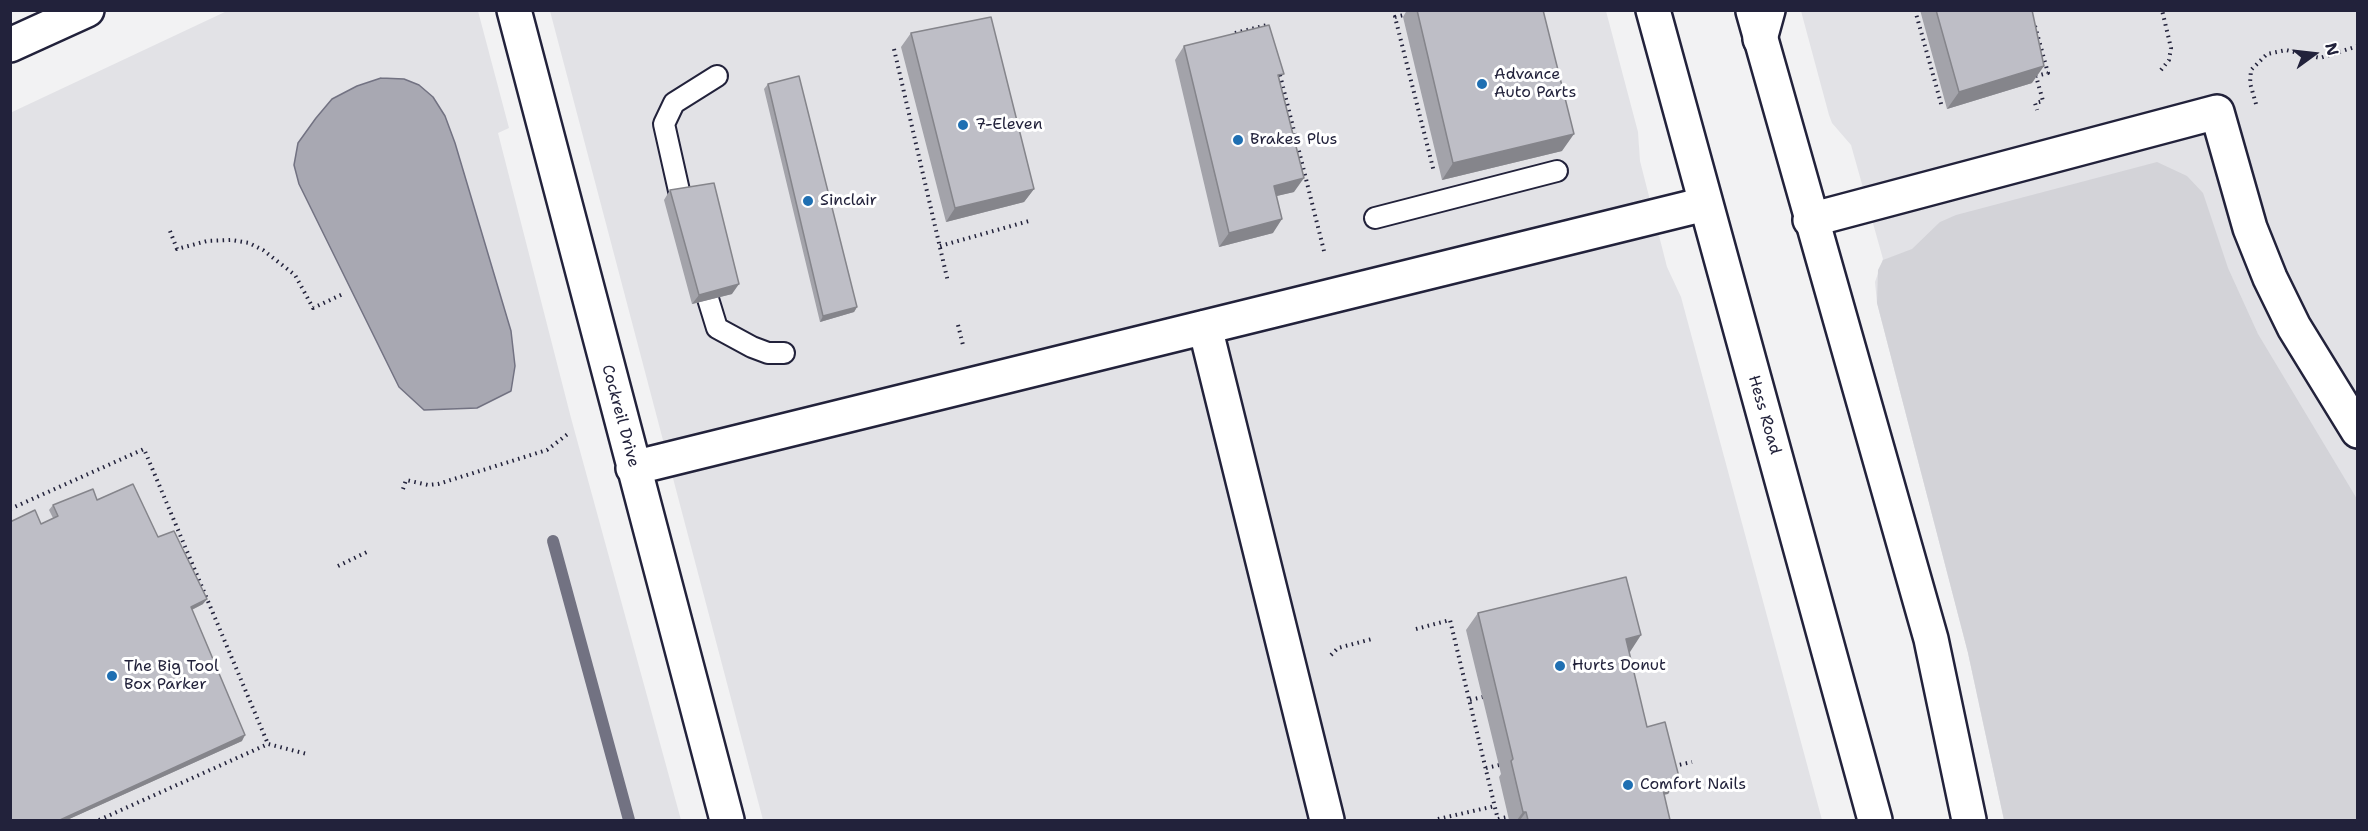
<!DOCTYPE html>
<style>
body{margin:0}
#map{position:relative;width:2368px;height:831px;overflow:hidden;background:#f2f2f3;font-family:"Shantell Sans",sans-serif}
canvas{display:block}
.frame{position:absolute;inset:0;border:12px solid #22223b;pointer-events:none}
.north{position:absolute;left:2284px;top:24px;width:60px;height:60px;-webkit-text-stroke:4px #fff;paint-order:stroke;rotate:75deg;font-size:16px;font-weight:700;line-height:24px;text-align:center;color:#22223b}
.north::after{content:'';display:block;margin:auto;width:21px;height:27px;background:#22223b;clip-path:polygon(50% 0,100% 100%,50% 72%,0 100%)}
</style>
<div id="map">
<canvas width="2368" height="831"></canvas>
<div class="frame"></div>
<div class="north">N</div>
</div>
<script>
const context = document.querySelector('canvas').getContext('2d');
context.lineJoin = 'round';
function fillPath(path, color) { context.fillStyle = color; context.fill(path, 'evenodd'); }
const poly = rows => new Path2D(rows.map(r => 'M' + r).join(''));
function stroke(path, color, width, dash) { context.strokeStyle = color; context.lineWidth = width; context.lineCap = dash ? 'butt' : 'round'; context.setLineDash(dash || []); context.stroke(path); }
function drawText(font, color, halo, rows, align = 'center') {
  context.font = font + ' "Shantell Sans",sans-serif'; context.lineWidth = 6; context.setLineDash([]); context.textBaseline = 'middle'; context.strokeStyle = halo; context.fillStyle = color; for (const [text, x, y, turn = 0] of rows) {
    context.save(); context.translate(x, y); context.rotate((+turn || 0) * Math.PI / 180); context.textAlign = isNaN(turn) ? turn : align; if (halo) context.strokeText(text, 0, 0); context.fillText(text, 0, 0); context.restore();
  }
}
fillPath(poly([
 [227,11,478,11,509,128,498,133,571,418,681,820,11,820,10,113],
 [550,11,1606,11,1638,132,1640,161,1667,267,1681,297,1822,820,763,820],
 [1801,11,2357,11,2357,820,2004,820,1968,653,1877,303,1875,282,1883,259,1851,145,1832,123,1829,115]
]), '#e2e2e6');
fillPath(poly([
 [2157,162,2187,176,2203,193,2228,268,2258,334,2357,499,2357,820,2004,820,1968,653,1877,303,1878,270,1883,260,1912,249,1940,222,1956,215]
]), '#d3d3d8');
const water = poly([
 [381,78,404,79,419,85,433,97,445,116,455,143,511,331,515,366,511,391,477,408,424,410,399,387,299,184,294,165,298,143,316,118,332,99,357,86,381,78]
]);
fillPath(water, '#a8a8b2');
stroke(water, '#727282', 1.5);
stroke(poly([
 [553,541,629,820]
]), '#727282', 12);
const service = poly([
 [684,213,664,124,674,103,717,76],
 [1375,218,1557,171],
 [701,276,717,328,752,347,768,353,784,353]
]);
const minor = poly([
 [514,10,727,820],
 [1810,220,2217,112,2250,228,2270,278,2294,327,2358,431],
 [1205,327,1327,820],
 [633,468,1705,204]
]);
const secondary = poly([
 [1653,10,1875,820],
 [1753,11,1931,639,1969,820]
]);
const trunk = poly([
 [1760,39,1768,10],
 [10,45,87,10]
]);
stroke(service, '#22223b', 24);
stroke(minor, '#22223b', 38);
stroke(secondary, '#22223b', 38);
stroke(trunk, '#22223b', 38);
stroke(poly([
 [1915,10,1942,107],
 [1408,14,1395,17,1434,172],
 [2035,26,2048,73,2036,76,2043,101,2035,103,2037,110],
 [1235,33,1267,25,1268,30],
 [894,49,948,282],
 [2161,70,2169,60,2171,48,2162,10],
 [1280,75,1325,255],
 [2256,104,2250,83,2251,70,2267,54,2286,50,2320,58,2358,46],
 [170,231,177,249,207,241,231,240,249,243,263,250,295,275,313,308,343,294],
 [940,246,1029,221],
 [958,325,963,345],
 [403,489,406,480,428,485,438,484,547,450,569,433],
 [10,509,144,449,268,744],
 [338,566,367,552],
 [1416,629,1450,620,1498,820],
 [1331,655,1338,648,1372,639],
 [1470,700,1487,696],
 [1674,766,1692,762],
 [1486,768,1504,764],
 [1438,819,1495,806],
 [1498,819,1513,816],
 [99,820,268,744,307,754]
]), '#22223b', 4, [1.5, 4.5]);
stroke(service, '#fff', 20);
stroke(minor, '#fff', 33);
stroke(secondary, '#fff', 33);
stroke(trunk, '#fff', 33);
fillPath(poly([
 [1407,10,1543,10,1562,151,1442,180,1403,17],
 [1920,10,2032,10,2032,83,1947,109],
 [911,33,1034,189,1024,202,946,222,901,47],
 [1184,46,1279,80,1294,192,1276,196,1273,233,1219,247,1175,60],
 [768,84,857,307,854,312,820,322,764,89],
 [670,190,732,294,692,304,664,200],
 [97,500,158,537,203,604,192,610,242,741,67,820,41,524,53,518,49,510,53,505],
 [1478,613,1630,652,1629,652,1647,727,1679,777,1668,794,1664,794,1670,820,1509,820,1499,777,1501,774,1466,630]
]), '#a3a3aa');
fillPath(poly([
 [2044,66,2032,83,1947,109,1959,92],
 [1574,134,1562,151,1442,180,1453,163],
 [1304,178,1294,192,1264,199,1274,186],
 [1034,189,1024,202,946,222,955,208],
 [1282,219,1273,233,1219,247,1229,233],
 [739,284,732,294,692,304,699,295],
 [857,307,854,312,820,322,823,316],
 [207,599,203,604,187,612,191,607],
 [1641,635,1630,652,1614,656,1626,639],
 [245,735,242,741,67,820,60,820],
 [1679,777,1668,794,1650,798,1661,781],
 [1523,812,1526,812,1520,820,1517,820]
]), '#85858b');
const building = poly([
 [1417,10,1543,10,1574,134,1453,163,1417,10],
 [1936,10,2032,10,2044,66,1959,92,1936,10],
 [991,17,1034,189,955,208,911,33,991,17],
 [1269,25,1284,74,1278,75,1304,178,1274,186,1282,219,1229,233,1184,46,1269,25],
 [799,76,857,307,823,316,768,84,799,76],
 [714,183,739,284,699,295,670,190,714,183],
 [133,484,158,537,174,531,207,599,191,607,245,735,60,820,10,820,10,522,35,510,41,524,58,516,53,505,93,489,97,500,133,484],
 [1626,577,1641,635,1626,639,1647,727,1665,722,1679,777,1661,781,1670,820,1528,820,1526,812,1523,812,1511,761,1513,759,1478,613,1626,577]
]);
fillPath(building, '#bebec6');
stroke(building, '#85858b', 1.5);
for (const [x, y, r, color] of [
 [1482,84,6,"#1f6fb2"],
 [963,125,6,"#1f6fb2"],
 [1238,140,6,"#1f6fb2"],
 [808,201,6,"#1f6fb2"],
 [1560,666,6,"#1f6fb2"],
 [112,676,6,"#1f6fb2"],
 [1628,785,6,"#1f6fb2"]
]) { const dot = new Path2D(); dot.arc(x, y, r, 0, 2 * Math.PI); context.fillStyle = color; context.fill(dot); stroke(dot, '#fff', 2); }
drawText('16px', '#22223b', '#fff', [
 ["Advance",1494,75],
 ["Auto Parts",1494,93],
 ["7-Eleven",975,125],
 ["Brakes Plus",1250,140],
 ["Sinclair",820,201],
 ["Hurts Donut",1572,666],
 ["The Big Tool",124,667],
 ["Box Parker",124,685],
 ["Comfort Nails",1640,785]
], 'left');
drawText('16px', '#22223b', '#fff', [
 ["Hess Road",1764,415,74],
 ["Cockreil Drive",620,416,75]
]);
</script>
